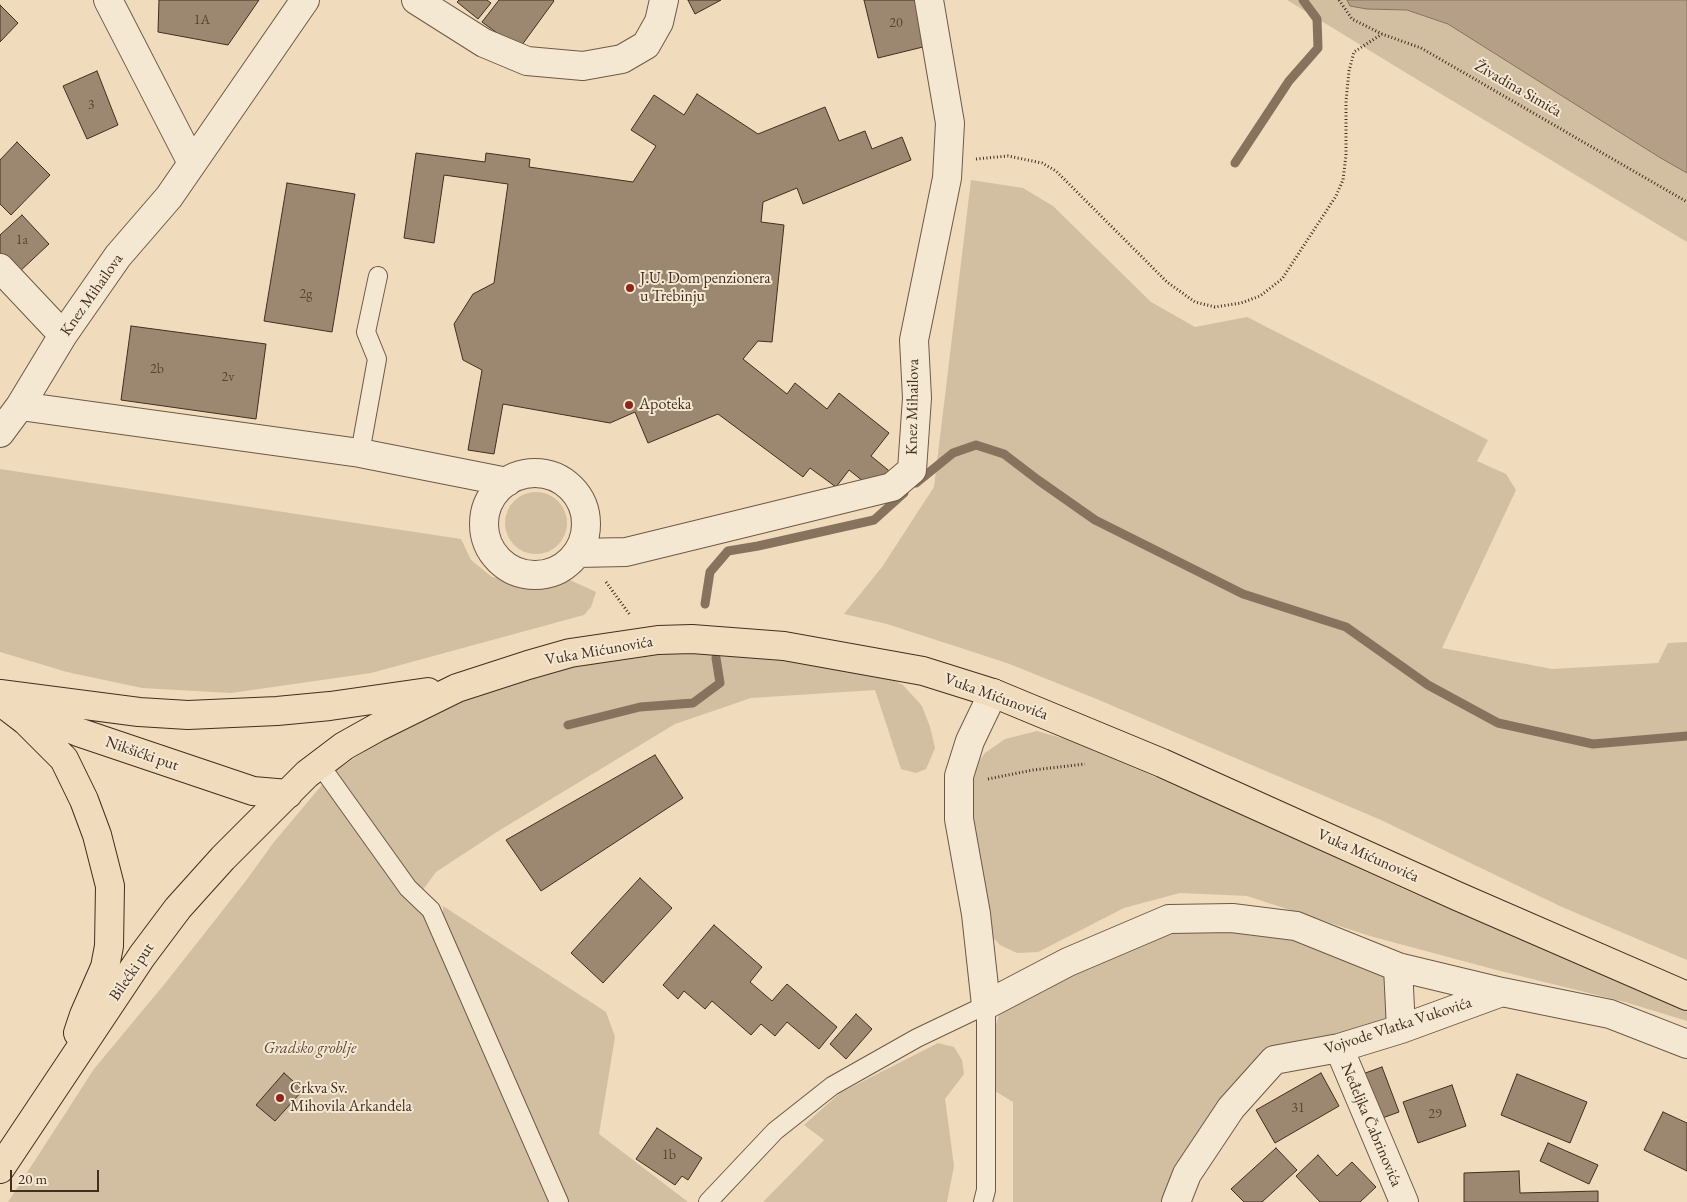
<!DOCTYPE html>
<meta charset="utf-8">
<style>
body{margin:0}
#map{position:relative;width:1687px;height:1202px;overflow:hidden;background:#f0dbbc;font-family:"EB Garamond",serif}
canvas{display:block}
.scale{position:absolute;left:10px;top:1170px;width:89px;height:22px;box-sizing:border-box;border:2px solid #422e1f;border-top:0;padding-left:6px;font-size:15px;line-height:18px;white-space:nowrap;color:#422e1f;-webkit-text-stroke:4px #f5e8d3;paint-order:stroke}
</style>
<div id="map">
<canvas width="1687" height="1202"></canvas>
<div class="scale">20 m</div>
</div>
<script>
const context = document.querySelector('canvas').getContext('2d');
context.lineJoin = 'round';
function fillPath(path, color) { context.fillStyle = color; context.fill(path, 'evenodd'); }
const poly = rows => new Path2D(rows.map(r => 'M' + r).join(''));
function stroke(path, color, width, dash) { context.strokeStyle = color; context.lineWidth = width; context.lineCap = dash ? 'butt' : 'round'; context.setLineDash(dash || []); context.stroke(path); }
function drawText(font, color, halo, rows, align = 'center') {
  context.font = font + ' "EB Garamond",serif'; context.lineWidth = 4; context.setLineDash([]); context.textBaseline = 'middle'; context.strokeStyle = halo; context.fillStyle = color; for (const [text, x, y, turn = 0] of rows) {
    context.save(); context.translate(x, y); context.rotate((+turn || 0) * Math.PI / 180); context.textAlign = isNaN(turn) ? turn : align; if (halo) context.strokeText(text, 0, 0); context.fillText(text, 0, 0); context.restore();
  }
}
fillPath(poly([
 [1287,0,1347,0,1351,6,1367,9,1407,10,1448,24,1659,157,1687,173,1687,242,1408,74],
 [971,180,1023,188,1053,206,1151,302,1195,327,1247,317,1488,440,1477,461,1506,474,1516,490,1442,648,1552,669,1658,663,1668,643,1687,642,1687,960,1562,907,1381,820,1099,700,1007,663,887,624,844,614,882,567,934,487],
 [0,469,461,539,471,560,492,577,525,582,548,579,559,575,596,592,591,607,584,615,371,673,231,693,142,688,67,672,0,652],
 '505 523a31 31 0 1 1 62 0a31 31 0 1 1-62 0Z',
 [634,651,734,651,887,677,903,685,922,706,930,727,935,748,926,769,916,773,901,769,875,690,751,698,675,724,500,830,436,872,422,891,421,911,549,1202,8,1202,94,1069,167,981,245,882,274,842,332,773,381,741,441,708,563,667],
 [1037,731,1069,740,1216,803,1410,892,1687,1010,1687,1021,1625,1002,1504,972,1370,936,1247,896,1180,893,1124,908,1038,952,1017,953,1000,945,987,931,965,818,968,776,985,753,1005,739],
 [443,906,606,1012,615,1037,599,1134,688,1202,566,1202,443,924],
 [1171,928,1293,934,1390,972,1389,1023,1269,1051,1170,1202,1013,1202,1013,1102,995,1091,993,1033,1002,1007],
 [938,1043,954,1047,962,1060,964,1074,945,1099,954,1166,947,1202,763,1202,824,1140,804,1125,840,1093]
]), '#d2bea1');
const water = poly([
 [1347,0,1687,0,1687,173,1659,157,1448,24,1407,10,1367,9,1350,6,1347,0]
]);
fillPath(water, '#b5a087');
stroke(water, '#87725d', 1);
stroke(poly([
 [1235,163,1289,81,1318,48,1317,19,1303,0],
 [916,483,953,453,976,445,1004,454,1038,480,1095,520,1243,594,1346,627,1428,685,1498,723,1593,744,1687,736],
 [705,604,710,572,728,551,758,546,874,520,904,493],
 [568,725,640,707,693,703,720,683,716,658]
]), '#87725d', 9);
const building = poly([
 [159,0,259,0,228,45,158,32,159,0],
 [459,0,487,0,491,3,478,19,457,2,459,0],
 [499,0,553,0,554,1,519,49,482,22,499,0],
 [688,0,721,0,695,14,688,0],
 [864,0,917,0,927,46,878,58,864,0],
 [0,5,18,23,0,42,0,5],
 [97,71,118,125,87,139,63,86,97,71],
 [697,94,758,134,825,107,839,141,865,131,872,149,902,137,911,160,803,204,797,188,763,202,761,222,784,225,772,342,758,341,743,359,787,394,795,383,827,409,839,393,889,433,871,456,893,474,868,485,849,470,836,487,810,468,803,477,718,414,648,443,635,412,610,423,503,404,494,454,468,450,482,370,463,360,454,324,473,294,494,283,508,184,444,175,434,243,404,238,416,153,485,162,486,153,530,159,529,167,633,182,656,146,631,130,654,95,684,115,697,94],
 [17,142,50,175,11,215,0,204,0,160,17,142],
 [287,183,355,194,332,332,264,321,287,183],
 [22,215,49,244,18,273,0,254,0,235,22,215],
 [131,326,266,344,256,419,121,400,131,326],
 [655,755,683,798,541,891,506,840,655,755],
 [640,878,672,908,603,983,571,953,640,878],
 [714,925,762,967,750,982,772,1001,787,984,837,1027,819,1049,787,1022,775,1036,761,1024,751,1035,712,1001,705,1009,684,991,678,999,663,985,714,925],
 [856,1014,872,1029,846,1059,830,1044,856,1014],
 [1382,1067,1399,1112,1363,1125,1346,1080,1382,1067],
 [284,1073,303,1090,275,1121,256,1105,284,1073],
 [1321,1073,1339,1106,1275,1143,1256,1110,1321,1073],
 [1517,1074,1587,1102,1570,1143,1501,1115,1517,1074],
 [1452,1085,1466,1126,1418,1143,1403,1102,1452,1085],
 [1663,1112,1687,1123,1687,1171,1644,1150,1663,1112],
 [657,1128,702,1158,688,1180,682,1176,675,1185,636,1159,657,1128],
 [1548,1143,1598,1165,1589,1184,1540,1161,1548,1143],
 [1276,1148,1297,1170,1262,1202,1244,1202,1231,1189,1276,1148],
 [1318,1155,1337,1176,1352,1162,1376,1187,1360,1202,1320,1202,1296,1176,1318,1155],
 [1519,1171,1520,1193,1598,1191,1598,1202,1464,1202,1464,1173,1519,1171]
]);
fillPath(building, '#9c8871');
stroke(building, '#422e1f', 1);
const lane = poly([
 [360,453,377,359,366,332,378,276],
 [320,765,408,888,431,910,559,1202],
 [708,1202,775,1131,832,1086,917,1038,986,1005,986,1190,983,1202]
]);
const street = poly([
 [108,0,192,163],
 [416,0,484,43,527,61,583,66,622,59,646,45,659,22,664,0],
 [0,268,63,335],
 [20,406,360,453,507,482],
 [0,433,20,406,63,335,118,256,169,197,305,0],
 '484 524a51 51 0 1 1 102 0a51 51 0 1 1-102 0Z',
 [577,553,626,552,892,487,912,470,917,398,914,340,947,178,950,123,929,0],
 [993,693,970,741,959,776,959,819,976,914,986,1005,1068,962,1169,919,1232,918,1296,926,1398,967,1502,992,1610,1014,1687,1044],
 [1398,967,1401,1029],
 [1339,1048,1404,1202],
 [1176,1202,1187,1174,1231,1108,1274,1060,1339,1048,1401,1029,1502,992]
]);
const primary = poly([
 [0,694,139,712,188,715,277,711,330,706,428,692],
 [0,701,26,721,64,759,84,800,97,835,110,886,109,946,105,967,84,1015,78,1033],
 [22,708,78,732,253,791,288,794],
 [0,1169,142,956,178,908,223,858,307,774,344,746,378,727,457,688,528,665,570,653,658,640,692,639,784,646,923,671,993,693,1162,763,1457,896,1687,996]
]);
stroke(lane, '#6e5946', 20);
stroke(street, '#6e5946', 30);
stroke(primary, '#422e1f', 30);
stroke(poly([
 [1339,0,1352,19,1382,34,1421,48,1687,202],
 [976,159,1008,156,1042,163,1056,171,1167,282,1195,302,1215,307,1241,303,1260,296,1282,279,1336,196,1343,180,1346,155,1346,101,1349,71,1354,52,1382,34],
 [606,582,630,615],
 [988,779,1033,770,1085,764]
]), '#422e1f', 3, [1, 2.5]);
stroke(lane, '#f5e8d3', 18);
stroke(street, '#f5e8d3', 28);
stroke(primary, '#f0dbbc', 28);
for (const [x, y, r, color] of [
 [630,288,5,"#8f2418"],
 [629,405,5,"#8f2418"],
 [280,1098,5,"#8f2418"]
]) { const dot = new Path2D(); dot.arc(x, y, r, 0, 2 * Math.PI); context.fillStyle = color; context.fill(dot); stroke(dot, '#f5e8d3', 2); }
drawText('14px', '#584434', null, [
 ["1A",202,20],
 ["20",896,23],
 ["3",91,105],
 ["1a",22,240],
 ["2g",306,294],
 ["2b",157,369],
 ["2v",228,377],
 ["31",1298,1108],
 ["29",1435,1114],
 ["1b",669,1155]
]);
drawText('16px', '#422e1f', '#f5e8d3', [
 ["Živadina Simića",1518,89,30],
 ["Knez Mihailova",92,295,-55],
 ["Knez Mihailova",913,407,-89],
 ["Vuka Mićunovića",599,651,-10],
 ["Vuka Mićunovića",996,697,20],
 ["Nikšićki put",142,754,19],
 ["Vuka Mićunovića",1368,856,24],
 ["Bilećki put",132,972,-56],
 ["Vojvode Vlatka Vukovića",1398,1026,-18],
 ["Neđeljka Čabrinovića",1371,1125,67]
]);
drawText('16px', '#422e1f', '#f5e8d3', [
 ["J.U. Dom penzionera",640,279],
 ["u Trebinju",640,297],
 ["Apoteka",639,405],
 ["Crkva Sv.",290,1089],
 ["Mihovila Arkanđela",290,1107]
], 'left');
drawText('italic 16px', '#5f4b39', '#f5e8d3', [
 ["Gradsko groblje",310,1049]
]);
</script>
